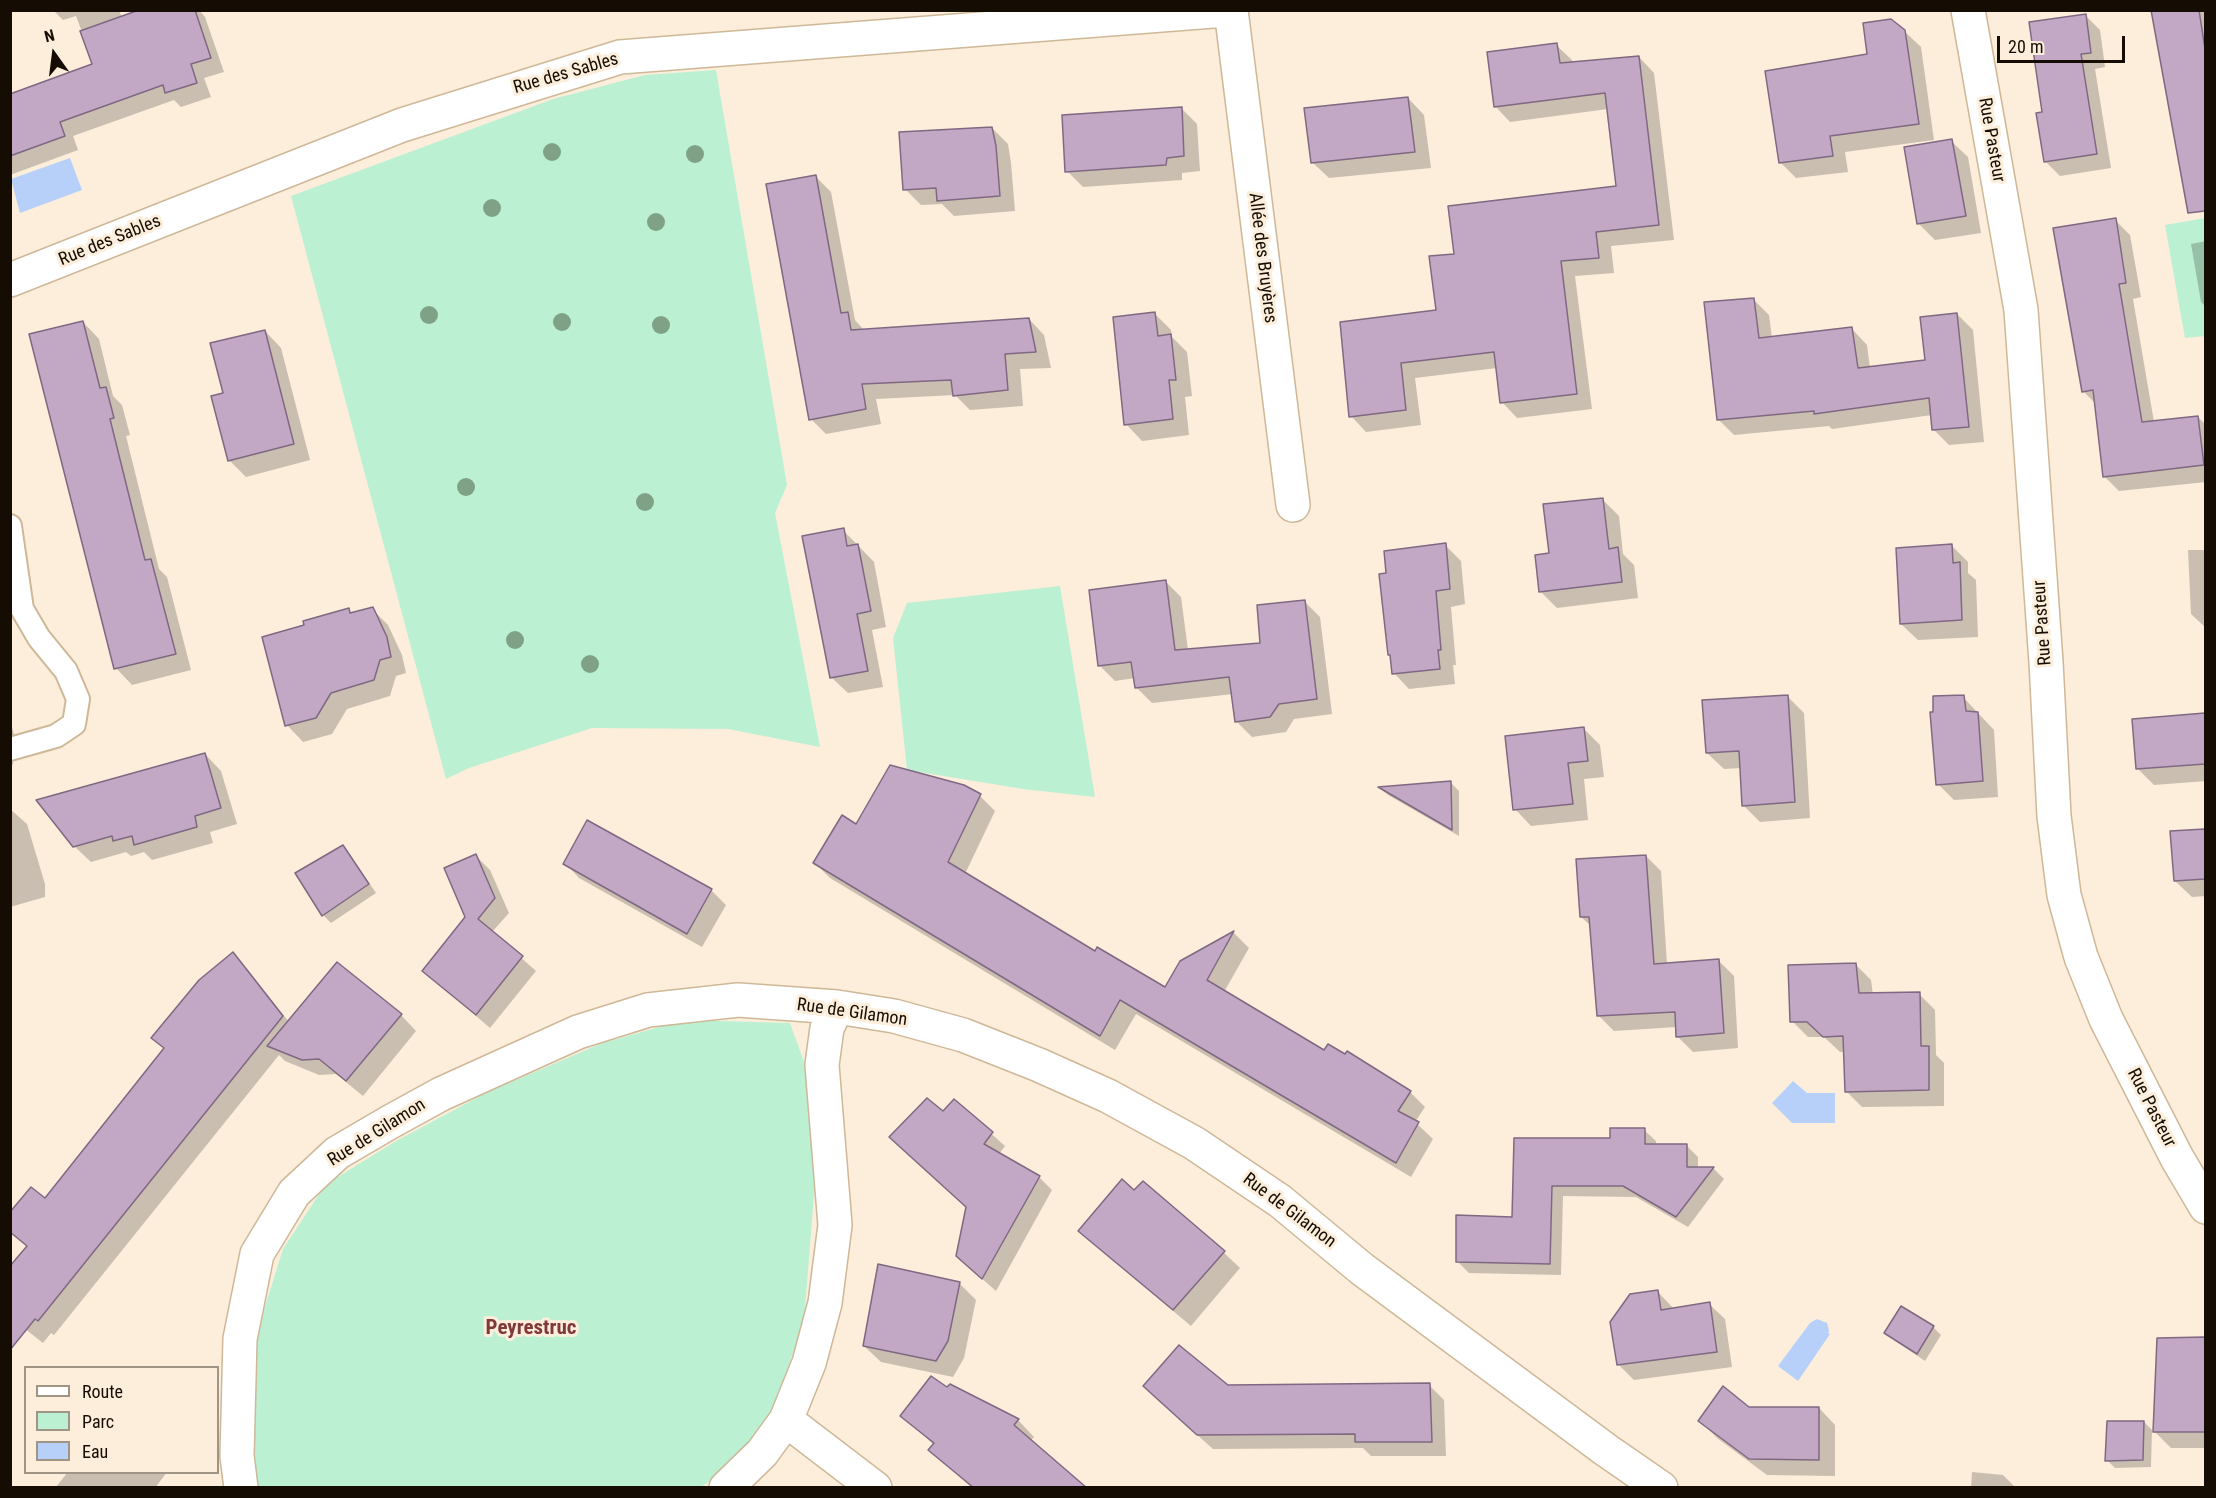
<!DOCTYPE html>
<meta charset="utf-8">
<style>
body{margin:0}
#map{position:relative;width:2216px;height:1498px;overflow:hidden;background:#fceedb;font-family:"Roboto Condensed",sans-serif}
canvas{display:block}
.frame{position:absolute;inset:0;border:12px solid #150d03;pointer-events:none}
.legend{position:absolute;left:24px;top:1366px;width:195px;height:108px;box-sizing:border-box;background:#fceedb;border:2px solid #a09485;margin:0;padding:8px 10px;list-style:none;font-size:18px;color:#150d03}
.legend li{display:flex;align-items:center;gap:12px;height:30px}
.legend b{width:30px;border:2px solid #a09485}
.north{position:absolute;left:24px;top:24px;width:60px;height:60px;-webkit-text-stroke:4px #fceedb;paint-order:stroke;rotate:346deg;font-size:16px;font-weight:700;line-height:24px;text-align:center;color:#150d03}
.north::after{content:'';display:block;margin:auto;width:21px;height:27px;background:#150d03;clip-path:polygon(50% 0,100% 100%,50% 72%,0 100%)}
.scale{position:absolute;left:1997px;top:36px;width:128px;height:27px;box-sizing:border-box;border:3px solid #150d03;border-top:0;padding-left:8px;font-size:18px;line-height:21px;white-space:nowrap;color:#150d03;-webkit-text-stroke:4px #fceedb;paint-order:stroke}
</style>
<div id="map">
<canvas width="2216" height="1498"></canvas>
<div class="frame"></div>
<ul class="legend">
<li><b style="height:8px;background:#fff"></b>Route</li>
<li><b style="height:16px;background:#bcf0d2"></b>Parc</li>
<li><b style="height:16px;background:#b6d0fa"></b>Eau</li>
</ul>
<div class="north">N</div>
<div class="scale">20 m</div>
</div>
<script>
const context = document.querySelector('canvas').getContext('2d');
context.lineJoin = 'round';
function fillPath(path, color) { context.fillStyle = color; context.fill(path, 'evenodd'); }
const poly = rows => new Path2D(rows.map(r => 'M' + r).join(''));
function stroke(path, color, width, dash) { context.strokeStyle = color; context.lineWidth = width; context.lineCap = dash ? 'butt' : 'round'; context.setLineDash(dash || []); context.stroke(path); }
function drawText(font, color, halo, rows, align = 'center') {
  context.font = font + ' "Roboto Condensed",sans-serif'; context.lineWidth = 6; context.setLineDash([]); context.textBaseline = 'middle'; context.strokeStyle = halo; context.fillStyle = color; for (const [text, x, y, turn = 0] of rows) {
    context.save(); context.translate(x, y); context.rotate((+turn || 0) * Math.PI / 180); context.textAlign = isNaN(turn) ? turn : align; if (halo) context.strokeText(text, 0, 0); context.fillText(text, 0, 0); context.restore();
  }
}
fillPath(poly([
 [716,70,787,485,775,513,820,747,728,729,592,728,469,768,446,779,291,196,553,99,645,75],
 [2205,218,2205,336,2185,338,2165,225],
 [1060,586,1095,797,1023,789,907,770,893,638,907,603],
 [683,1020,790,1023,807,1070,817,1157,804,1321,771,1416,722,1474,699,1488,256,1488,249,1435,257,1332,283,1249,325,1185,396,1141,486,1093,600,1044]
]), '#bcf0d2');
fillPath(poly([
 [70,158,82,190,20,213,11,179],
 [1793,1081,1807,1093,1835,1093,1835,1123,1792,1123,1772,1103],
 [1817,1319,1827,1323,1829,1331,1828,1333,1830,1334,1798,1381,1778,1366,1810,1323]
]), '#b6d0fa');
fillPath(poly([
 [53,10,119,10,122,18,144,10,199,10,205,17,224,72,204,78,211,97,181,107,174,100,73,136,78,150,10,175,10,95,94,64,76,16,63,20],
 [2152,10,2206,10,2206,167,2194,169],
 [2086,16,2100,30,2105,67,2095,69,2111,168,2060,176,2045,161,2044,114],
 [1904,31,1921,47,1934,140,1845,152,1848,172,1796,178,1780,162],
 [1556,45,1572,60,1572,64,1639,57,1654,73,1674,240,1611,246,1614,273,1575,276,1592,409,1517,418,1502,402,1497,368,1415,378,1421,425,1366,432,1351,416,1438,311,1455,255,1617,188,1608,109,1510,122,1495,106],
 [1408,98,1424,115,1431,168,1329,178,1312,162],
 [1181,108,1197,124,1200,171,1182,173,1182,180,1083,187,1067,171],
 [992,128,1008,144,1011,163,1015,211,954,216,942,204,921,205,905,189],
 [1951,141,1968,157,1981,233,1935,240,1918,223],
 [815,176,831,192,855,320,864,330,1029,319,1044,335,1051,368,1020,369,1023,406,970,410,955,395,876,399,881,424,826,434,811,419],
 [2115,220,2130,235,2141,297,2133,299,2154,422,2198,417,2206,425,2206,482,2119,491,2104,476,2096,404,2083,391],
 [2206,241,2206,307,2201,302,2191,244],
 [1753,299,1769,315,1772,338,1852,329,1867,345,1870,368,1926,361,1957,314,1973,330,1984,442,1949,445,1933,429,1932,415,1832,429,1829,426,1734,435,1718,419],
 [1155,314,1171,330,1172,337,1187,352,1192,396,1185,397,1189,435,1142,441,1126,424],
 [83,322,99,339,113,396,122,405,130,435,126,436,159,569,167,577,191,670,132,685,116,668],
 [265,331,281,348,310,460,246,477,229,460,225,394],
 [1603,500,1619,516,1623,554,1634,565,1638,598,1557,608,1541,592,1551,555],
 [843,530,874,562,886,627,872,630,883,687,848,693,832,678],
 [1445,545,1461,561,1465,604,1451,607,1456,665,1453,665,1455,684,1409,689,1394,673],
 [1951,545,1968,562,1968,573,1976,580,1978,637,1918,640,1901,624],
 [2188,550,2206,550,2206,628,2191,614],
 [1166,582,1181,597,1188,650,1262,644,1305,602,1320,617,1332,714,1294,719,1286,732,1252,737,1236,721,1233,694,1152,703,1136,687,1135,678,1115,681,1099,665],
 [372,609,388,625,402,655,406,673,396,676,390,696,347,709,332,734,303,742,287,725,348,610,352,614],
 [1788,697,1804,713,1810,818,1760,822,1743,805,1741,768,1724,769,1707,753],
 [1963,697,1994,730,1998,797,1954,800,1938,784],
 [2206,715,2206,781,2154,785,2137,768,2134,720],
 [10,721,20,754,13,762,13,765,10,763],
 [1584,729,1600,745,1604,777,1584,779,1588,820,1531,826,1515,809],
 [205,754,221,771,237,824,210,832,213,843,152,860,144,852,131,856,126,852,91,862,74,846],
 [1451,783,1459,791,1459,836,1388,795,1381,789],
 [980,796,995,811,965,874,1095,953,1166,989,1181,962,1234,933,1249,948,1224,992,1324,1052,1410,1092,1425,1107,1415,1122,1433,1139,1411,1177,1136,1014,1115,1050,830,878,815,863,856,826],
 [10,809,27,824,45,884,45,897,10,907],
 [2206,830,2206,896,2192,897,2175,881,2172,832],
 [342,847,350,855,376,893,331,923,323,915],
 [476,856,490,870,509,913,492,932,536,971,490,1028,424,971,467,917],
 [1646,856,1661,871,1667,964,1718,960,1734,976,1738,1048,1693,1052,1677,1036,1677,1027,1614,1031,1599,1016,1591,926,1581,917],
 [565,863,711,890,726,905,702,947,579,878],
 [233,954,248,970,289,1022,401,1015,416,1031,363,1096,336,1074,319,1075,285,1061,279,1055,54,1335,51,1333,43,1343,10,1317,28,1247,10,1231,45,1200,165,1049,153,1037],
 [1855,964,1871,980,1873,995,1919,994,1935,1010,1936,1055,1944,1063,1944,1106,1862,1107,1846,1091,1845,1052,1840,1052,1824,1037,1808,1037,1792,1021],
 [954,1101,1005,1146,999,1154,1039,1177,1052,1190,996,1291,971,1269,968,1207,943,1113],
 [1644,1130,1656,1141,1656,1146,1686,1145,1698,1157,1698,1168,1713,1168,1724,1179,1688,1227,1636,1197,1563,1196,1561,1275,1469,1273,1457,1261,1514,1218,1515,1139,1611,1140],
 [1134,1193,1223,1252,1240,1268,1191,1326,1097,1247,1080,1231],
 [959,1283,976,1300,964,1358,953,1377,881,1362,864,1346],
 [1658,1292,1674,1309,1709,1304,1725,1319,1732,1367,1634,1380,1619,1365],
 [1933,1327,1941,1335,1925,1361,1894,1340,1886,1332],
 [2158,1339,2206,1339,2206,1448,2171,1448,2155,1432],
 [951,1385,1018,1420,1034,1437,1031,1440,1085,1488,972,1488,930,1450,934,1445,902,1416,948,1389],
 [1429,1385,1444,1400,1446,1456,1371,1456,1363,1448,1213,1449,1159,1401,1228,1387],
 [1749,1408,1819,1408,1835,1425,1835,1476,1767,1475,1717,1438,1700,1421],
 [2144,1422,2152,1430,2151,1467,2115,1468,2107,1460],
 [68,1472,167,1472,155,1488,55,1488],
 [1972,1472,2003,1475,2016,1488,1971,1488]
]), '#0003');
const building = poly([
 [139,10,195,10,211,58,191,64,197,83,165,93,163,85,60,122,65,136,10,156,10,94,92,64,80,31,139,10],
 [2151,10,2199,10,2205,49,2205,211,2188,213,2151,10],
 [2086,14,2091,53,2081,54,2097,154,2044,162,2036,113,2042,112,2029,22,2086,14],
 [1891,19,1905,30,1919,124,1830,136,1833,156,1779,163,1765,71,1867,54,1863,23,1891,19],
 [1557,43,1560,63,1639,56,1659,225,1596,232,1599,258,1561,261,1577,394,1500,403,1494,352,1401,363,1406,410,1349,417,1340,322,1436,310,1429,256,1454,254,1448,206,1616,186,1605,93,1494,107,1487,52,1557,43],
 [1408,97,1415,152,1311,163,1304,108,1408,97],
 [1182,107,1184,156,1167,158,1166,165,1065,172,1062,115,1182,107],
 [992,127,996,146,1000,196,937,201,936,188,903,190,899,132,992,127],
 [1952,139,1966,216,1917,224,1904,147,1952,139],
 [816,175,841,313,848,312,851,330,1029,318,1036,352,1005,354,1008,390,953,396,951,380,862,384,866,409,809,420,766,184,816,175],
 [2116,218,2126,283,2119,284,2142,422,2198,416,2204,465,2103,477,2093,390,2082,392,2053,228,2116,218],
 [1754,298,1759,338,1852,327,1858,368,1925,360,1920,317,1957,313,1969,427,1932,430,1929,398,1814,414,1814,411,1717,420,1704,302,1754,298],
 [1155,312,1158,336,1171,334,1176,380,1169,380,1173,419,1124,425,1113,317,1155,312],
 [83,321,100,388,106,387,114,418,110,419,145,560,151,559,176,654,114,669,29,334,83,321],
 [265,330,294,444,228,461,211,396,223,393,210,343,265,330],
 [1603,498,1609,549,1618,547,1622,582,1539,592,1535,555,1549,553,1543,504,1603,498],
 [844,528,847,546,858,544,871,611,857,614,868,671,830,678,802,536,844,528],
 [1446,543,1450,589,1436,591,1441,650,1438,650,1440,669,1392,674,1390,655,1388,655,1379,574,1386,573,1384,551,1446,543],
 [1952,544,1953,563,1960,562,1962,620,1900,624,1896,548,1952,544],
 [1166,580,1175,650,1260,643,1257,605,1305,600,1317,699,1279,704,1270,717,1235,722,1229,677,1135,688,1131,662,1098,666,1089,590,1166,580],
 [373,607,387,637,391,657,380,660,374,680,331,693,316,718,285,726,262,637,304,625,303,621,349,608,350,613,373,607],
 [1788,695,1795,802,1742,806,1739,751,1706,753,1702,700,1788,695],
 [1964,695,1966,711,1978,712,1983,781,1936,785,1930,712,1933,712,1933,696,1964,695],
 [2205,713,2205,764,2136,769,2132,719,2205,713],
 [1584,727,1588,761,1568,763,1573,804,1513,810,1505,736,1584,727],
 [205,753,221,808,195,816,197,827,134,845,132,836,113,841,112,836,73,847,36,800,205,753],
 [890,765,964,785,981,794,948,862,1095,951,1097,947,1165,987,1180,961,1234,931,1207,980,1324,1050,1328,1044,1345,1054,1347,1051,1411,1091,1398,1111,1419,1122,1396,1163,1120,1000,1100,1036,813,863,842,815,856,824,890,765],
 [1451,781,1452,830,1378,787,1451,781],
 [587,820,712,889,687,934,563,864,587,820],
 [2205,829,2205,879,2174,881,2170,831,2205,829],
 [343,845,369,884,322,916,295,873,343,845],
 [476,854,495,898,478,919,523,956,476,1015,422,971,465,917,444,868,476,854],
 [1646,855,1654,964,1719,959,1724,1033,1676,1037,1675,1012,1597,1016,1589,917,1580,917,1576,859,1646,855],
 [233,952,283,1016,38,1321,35,1319,10,1350,10,1266,27,1246,10,1232,10,1212,31,1187,45,1198,164,1048,151,1038,199,980,233,952],
 [337,962,402,1014,346,1081,319,1059,302,1060,267,1046,337,962],
 [1856,963,1859,993,1920,992,1921,1046,1929,1046,1929,1090,1845,1092,1843,1036,1823,1037,1807,1022,1790,1022,1788,965,1856,963],
 [927,1098,943,1111,954,1099,993,1132,984,1144,1040,1176,982,1279,956,1256,966,1207,889,1137,927,1098],
 [1610,1128,1645,1128,1645,1144,1687,1144,1687,1167,1714,1167,1676,1217,1623,1186,1552,1186,1550,1264,1456,1262,1456,1215,1512,1217,1514,1138,1610,1138,1610,1128],
 [1122,1179,1134,1190,1143,1181,1225,1251,1173,1310,1078,1231,1122,1179],
 [878,1264,960,1282,948,1341,936,1361,863,1346,878,1264],
 [1658,1290,1661,1310,1710,1302,1717,1352,1617,1365,1610,1322,1630,1294,1658,1290],
 [1901,1306,1934,1326,1917,1354,1884,1333,1901,1306],
 [2205,1337,2205,1432,2153,1432,2157,1338,2205,1337],
 [1179,1345,1228,1385,1430,1383,1432,1442,1355,1442,1355,1434,1197,1435,1143,1386,1179,1345],
 [931,1376,947,1387,950,1384,1019,1419,1014,1425,1087,1488,974,1488,928,1450,934,1443,900,1416,931,1376],
 [1723,1386,1749,1407,1819,1407,1819,1460,1749,1459,1698,1421,1723,1386],
 [2107,1421,2144,1421,2143,1460,2105,1461,2107,1421]
]);
fillPath(building, '#c2a8c5');
stroke(building, '#806882', 1.5);
const service = poly([
 [10,526,22,609,39,638,66,671,78,699,74,724,56,736,10,749]
]);
const minor = poly([
 [1231,10,1293,505],
 [1968,10,2021,310,2046,662,2054,816,2064,895,2081,957,2106,1019,2177,1158,2206,1207],
 [10,280,402,125,620,57,1226,10],
 [786,1420,875,1488],
 [241,1488,237,1456,240,1339,257,1254,294,1193,337,1153,390,1122,441,1094,578,1032,648,1010,738,1000,837,1007,894,1016,963,1035,1039,1065,1108,1096,1194,1143,1280,1201,1362,1269,1606,1450,1661,1488],
 [726,1488,762,1453,786,1420,809,1363,825,1303,835,1225,822,1065,827,1028,837,1007]
]);
stroke(service, '#ceb898', 26);
stroke(minor, '#ceb898', 36);
stroke(service, '#fff', 22);
stroke(minor, '#fff', 33);
context.fillStyle = '#7fa287';
for (const [x, y] of [
 [552,152],
 [695,154],
 [492,208],
 [656,222],
 [429,315],
 [562,322],
 [661,325],
 [466,487],
 [645,502],
 [515,640],
 [590,664]
]) { context.beginPath(); context.arc(x, y, 9, 0, 2 * Math.PI); context.fill(); }
drawText('18px', '#150d03', '#fceedb', [
 ["Rue des Sables",566,74,-16],
 ["Rue Pasteur",1991,140,80],
 ["Rue des Sables",110,241,-22],
 ["Allée des Bruyères",1262,258,83],
 ["Rue Pasteur",2043,623,-94],
 ["Rue de Gilamon",852,1013,8],
 ["Rue Pasteur",2151,1108,63],
 ["Rue de Gilamon",377,1133,-32],
 ["Rue de Gilamon",1289,1211,37]
]);
drawText('bold 21px', '#813938', '#fceedb', [
 ["Peyrestruc",531,1329]
]);
</script>
